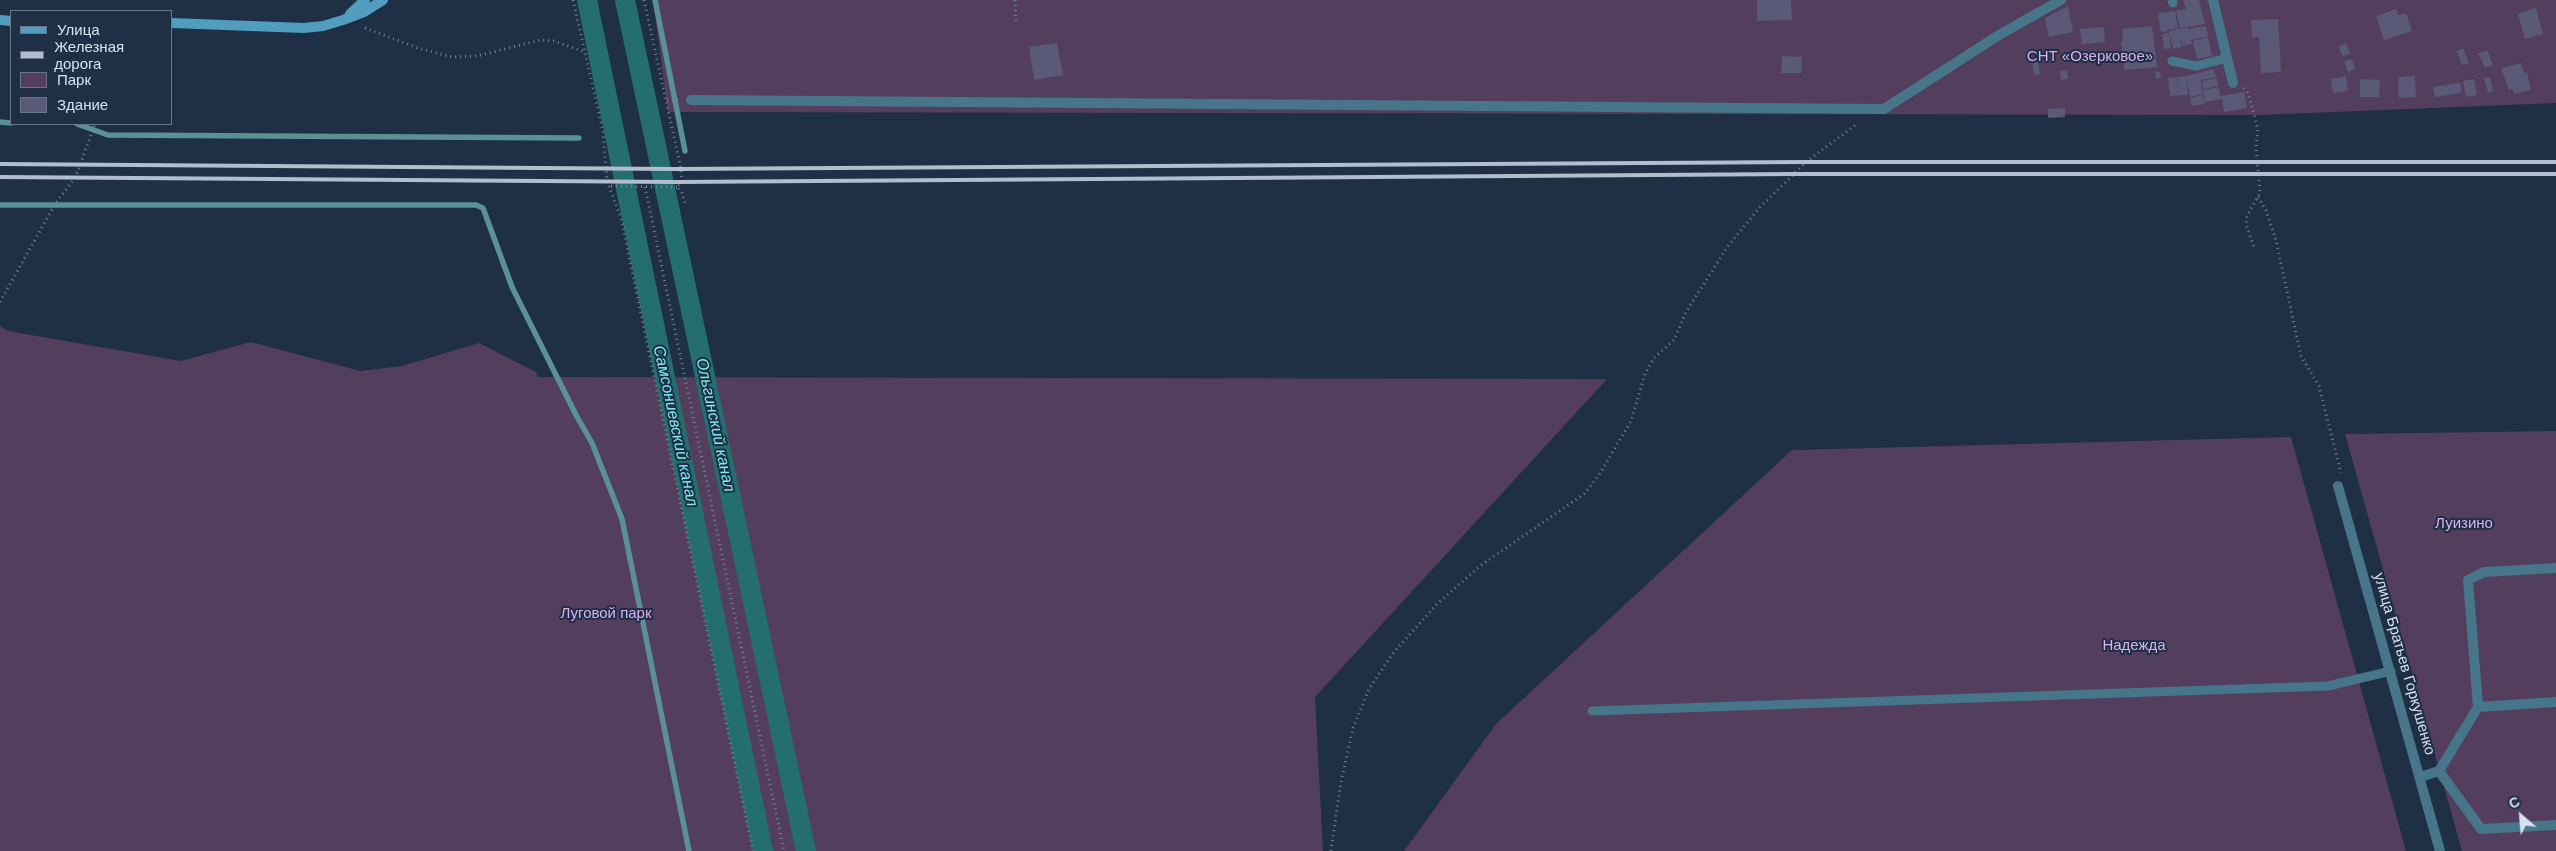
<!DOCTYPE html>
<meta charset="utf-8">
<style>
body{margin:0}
#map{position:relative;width:2556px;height:851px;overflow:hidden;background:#1e2f46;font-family:Arial,sans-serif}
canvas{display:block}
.legend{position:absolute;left:10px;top:10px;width:162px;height:115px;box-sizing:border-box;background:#1e2f46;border:1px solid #68778a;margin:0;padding:6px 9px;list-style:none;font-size:15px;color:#d7e2f1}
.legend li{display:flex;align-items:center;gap:10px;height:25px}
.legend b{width:25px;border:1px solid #68778a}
.north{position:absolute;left:2496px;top:791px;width:50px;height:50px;-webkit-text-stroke:4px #1e2f46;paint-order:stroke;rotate:333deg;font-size:14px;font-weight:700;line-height:20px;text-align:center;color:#d7e2f1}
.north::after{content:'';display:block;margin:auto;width:18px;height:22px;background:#d7e2f1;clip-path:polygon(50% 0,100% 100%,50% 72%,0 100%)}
</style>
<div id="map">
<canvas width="2556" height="851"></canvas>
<ul class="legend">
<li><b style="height:6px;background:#509dbd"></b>Улица</li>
<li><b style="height:6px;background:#b2bece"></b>Железная дорога</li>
<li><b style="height:14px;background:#533e5d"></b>Парк</li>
<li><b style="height:14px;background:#5a5977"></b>Здание</li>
</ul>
<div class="north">С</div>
</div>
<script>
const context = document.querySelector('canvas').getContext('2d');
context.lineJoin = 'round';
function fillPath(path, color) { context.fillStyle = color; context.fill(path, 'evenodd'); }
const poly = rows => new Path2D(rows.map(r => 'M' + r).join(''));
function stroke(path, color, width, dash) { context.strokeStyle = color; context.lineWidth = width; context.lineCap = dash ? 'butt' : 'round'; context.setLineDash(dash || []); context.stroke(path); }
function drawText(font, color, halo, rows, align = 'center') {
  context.font = font + ' Arial,sans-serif'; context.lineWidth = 4; context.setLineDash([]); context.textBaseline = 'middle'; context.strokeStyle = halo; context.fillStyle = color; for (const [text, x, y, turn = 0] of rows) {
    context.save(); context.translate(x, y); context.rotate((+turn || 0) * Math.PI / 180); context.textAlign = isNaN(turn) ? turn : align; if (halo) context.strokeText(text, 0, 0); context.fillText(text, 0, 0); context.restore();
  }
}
fillPath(poly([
 [653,0,2556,0,2556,103,2260,115,668,112],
 [0,326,8,331,181,361,251,342,360,371,402,366,479,343,536,372,538,377,1607,379,1315,697,1323,851,0,851],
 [2556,431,2556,851,2462,851,2345,434],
 [2291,437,2406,851,1404,851,1496,724,1792,450]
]), '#533e5d');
stroke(poly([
 [655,0,685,151],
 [0,122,11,123],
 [77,124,108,135,579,138],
 [0,205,476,205,483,208,512,287,576,415,592,443,622,519,689,851]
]), '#5a9197', 5.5);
stroke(poly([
 [587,0,763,851],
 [625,0,806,851]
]), '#246e70', 20);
fillPath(poly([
 [1757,0,1791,0,1792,20,1757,21],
 [2183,0,2199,0,2205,24,2180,28,2176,11,2186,9],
 [2068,6,2073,32,2049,37,2045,18],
 [2536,8,2543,34,2525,39,2518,14],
 [2396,9,2398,15,2406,13,2412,31,2384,40,2376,16],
 [2175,11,2178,28,2169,30,2168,28,2168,31,2161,32,2158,13],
 [2278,19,2281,72,2261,73,2259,37,2252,37,2251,20],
 [2152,26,2157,67,2126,70,2124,69,2121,42,2123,41,2122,29],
 [2206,26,2208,36,2191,40,2192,44,2183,46,2180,35,2182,47,2173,49,2169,31,2188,27,2190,36,2189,29],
 [2104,27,2105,42,2082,44,2080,29],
 [2169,33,2171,48,2164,49,2162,34],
 [2208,37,2212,56,2197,59,2193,41],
 [1057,43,1063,75,1034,80,1029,47],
 [2346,43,2350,54,2342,56,2339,46],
 [2463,48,2469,63,2462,65,2457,51],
 [2487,50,2493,65,2485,68,2478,53],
 [1782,56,1802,57,1801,73,1781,73],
 [2352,59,2355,69,2348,72,2344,61],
 [2038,61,2040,74,2034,75,2032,62],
 [2521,63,2524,73,2527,72,2531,90,2514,94,2512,89,2509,90,2501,68],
 [2214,69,2216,77,2201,80,2200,76,2203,94,2190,97,2186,76],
 [2067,70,2068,79,2061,80,2060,71],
 [2155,72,2160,72,2161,78,2156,79],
 [2186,76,2188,95,2170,96,2168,78,2177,77,2178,90,2178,77],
 [2346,76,2348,91,2333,93,2331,79],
 [2415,76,2416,97,2399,98,2398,77],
 [2490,77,2493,91,2488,92,2484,78],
 [2217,78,2218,86,2203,89,2202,81],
 [2360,79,2380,80,2379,97,2360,97],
 [2474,79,2477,95,2466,97,2463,81],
 [2460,83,2462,93,2435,97,2433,87],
 [2219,87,2220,96,2244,92,2247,108,2224,112,2222,99,2205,102,2203,90],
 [2203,95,2205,104,2192,106,2190,98],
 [2065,108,2065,117,2048,118,2048,109]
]), '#5a5977');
stroke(poly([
 [573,0,603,131,607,181,621,218,753,851],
 [644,0,681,169,682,182,677,187,682,193,685,204],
 [1015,0,1016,24],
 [365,28,418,48,452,57,477,56,541,40,554,41,585,52],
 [2244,88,2248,93,2258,129,2256,147,2260,193,2247,216,2246,225,2255,250],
 [667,100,679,100],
 [611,186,677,187],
 [645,187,784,851],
 [2258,197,2266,210,2276,240,2301,356,2319,386,2341,473],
 [0,302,55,204,75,178,95,124],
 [1331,851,1341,782,1353,728,1369,689,1394,652,1437,604,1480,566,1584,494,1599,475,1631,421,1645,374,1654,358,1674,340,1686,312,1728,246,1760,207,1806,162,1857,124]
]), '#748295', 3, [1, 4]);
stroke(poly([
 [2172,0,2173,3],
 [2172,61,2196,66,2227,58],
 [1592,711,2328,686,2391,671]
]), '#477589', 9);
stroke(poly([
 [2213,0,2233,83],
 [691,100,1884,109,1999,35,2061,0],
 [2338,486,2440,851],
 [2478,707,2556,702],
 [2439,771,2478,707,2468,580,2484,572,2556,568],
 [2420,777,2439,771,2481,829,2556,825]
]), '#477589', 10);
stroke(poly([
 [350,14,365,0],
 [0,20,11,21],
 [171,23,304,28,323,26,343,20,364,12,383,0]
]), '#509dbd', 10);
stroke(poly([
 [0,164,675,169,1806,162,2556,162],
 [0,177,676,182,1794,174,2556,174]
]), '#b2bece', 4);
drawText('15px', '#ddb0f0', '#1e2f46', [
 ["СНТ «Озерковое»",2090,57],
 ["Луизино",2464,524],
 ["Луговой парк",606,614],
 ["Надежда",2134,646]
]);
drawText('15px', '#d7e2f1', '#1e2f46', [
 ["улица Братьев Горкушенко",2404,664,74]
]);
drawText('italic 16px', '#80edf0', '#1e2f46', [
 ["Ольгинский канал",715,425,78],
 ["Самсониевский канал",675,426,78]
]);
</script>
